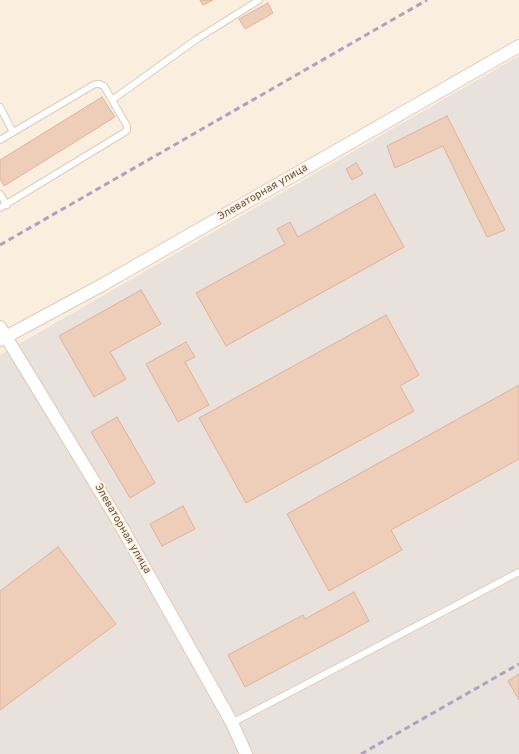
<!DOCTYPE html>
<meta charset="utf-8">
<style>
body{margin:0}
canvas{display:block;background:#faefdf}
</style>
<canvas width="519" height="754"></canvas>
<script>
const context = document.querySelector('canvas').getContext('2d');
context.lineJoin = 'round';
function fillPath(path, color) { context.fillStyle = color; context.fill(path, 'evenodd'); }
const poly = rows => new Path2D(rows.map(r => 'M' + r).join(''));
function stroke(path, color, width, dash) { context.strokeStyle = color; context.lineWidth = width; context.lineCap = dash ? 'butt' : 'round'; context.setLineDash(dash || []); context.stroke(path); }
function drawText(font, color, halo, rows, align = 'center') {
  context.font = font + ' Overpass,sans-serif'; context.lineWidth = 4; context.setLineDash([]); context.textBaseline = 'middle'; context.strokeStyle = halo; context.fillStyle = color; for (const [text, x, y, turn = 0] of rows) {
    context.save(); context.translate(x, y); context.rotate((+turn || 0) * Math.PI / 180); context.textAlign = isNaN(turn) ? turn : align; if (halo) context.strokeText(text, 0, 0); context.fillText(text, 0, 0); context.restore();
  }
}
fillPath(poly([
 [519,56,519,754,0,754,0,355]
]), '#e9e1db');
const building = poly([
 [200,0,213,0,203,5,200,0],
 [268,3,273,13,245,29,239,19,268,3],
 [102,97,115,117,4,186,0,179,0,160,102,97],
 [447,116,505,230,487,237,443,146,395,168,387,146,447,116],
 [356,163,363,174,352,180,346,169,356,163],
 [375,194,404,247,226,346,196,293,285,244,277,229,290,222,298,237,375,194],
 [141,290,161,324,110,352,126,379,94,397,59,336,141,290],
 [386,315,419,375,400,386,414,411,246,503,199,418,386,315],
 [186,342,195,357,185,362,209,405,178,422,146,364,186,342],
 [519,385,519,459,391,530,402,550,329,591,287,514,519,385],
 [117,417,155,483,130,498,91,432,117,417],
 [183,506,195,529,162,546,150,524,183,506],
 [58,547,116,624,0,710,0,591,58,547],
 [354,592,369,621,245,687,228,655,303,615,305,619,354,592],
 [519,674,519,700,508,681,519,674]
]);
fillPath(building, '#eecdb9');
stroke(building, '#e0b39a', 1);
const lane = poly([
 [112,100,197,39,259,0],
 [0,107,13,132],
 [0,140,95,84,99,84,104,86,127,126,127,130,125,132,0,208],
 [0,194,7,205],
 [232,723,519,572]
]);
const street = poly([
 [0,327,120,524,232,723,246,754],
 [0,340,102,285,519,46]
]);
stroke(lane, '#ddcbbc', 8);
stroke(street, '#ddcbbc', 14);
stroke(lane, '#fff', 6);
stroke(street, '#fff', 12);
stroke(poly([
 [0,245,427,0],
 [361,754,519,664]
]), '#b2a0c2', 3, [6, 4]);
drawText('11px', '#6f5649', '#fef4e5', [
 ["Элеваторная улица",263,193,-30],
 ["Элеваторная улица",122,529,60]
]);
</script>
